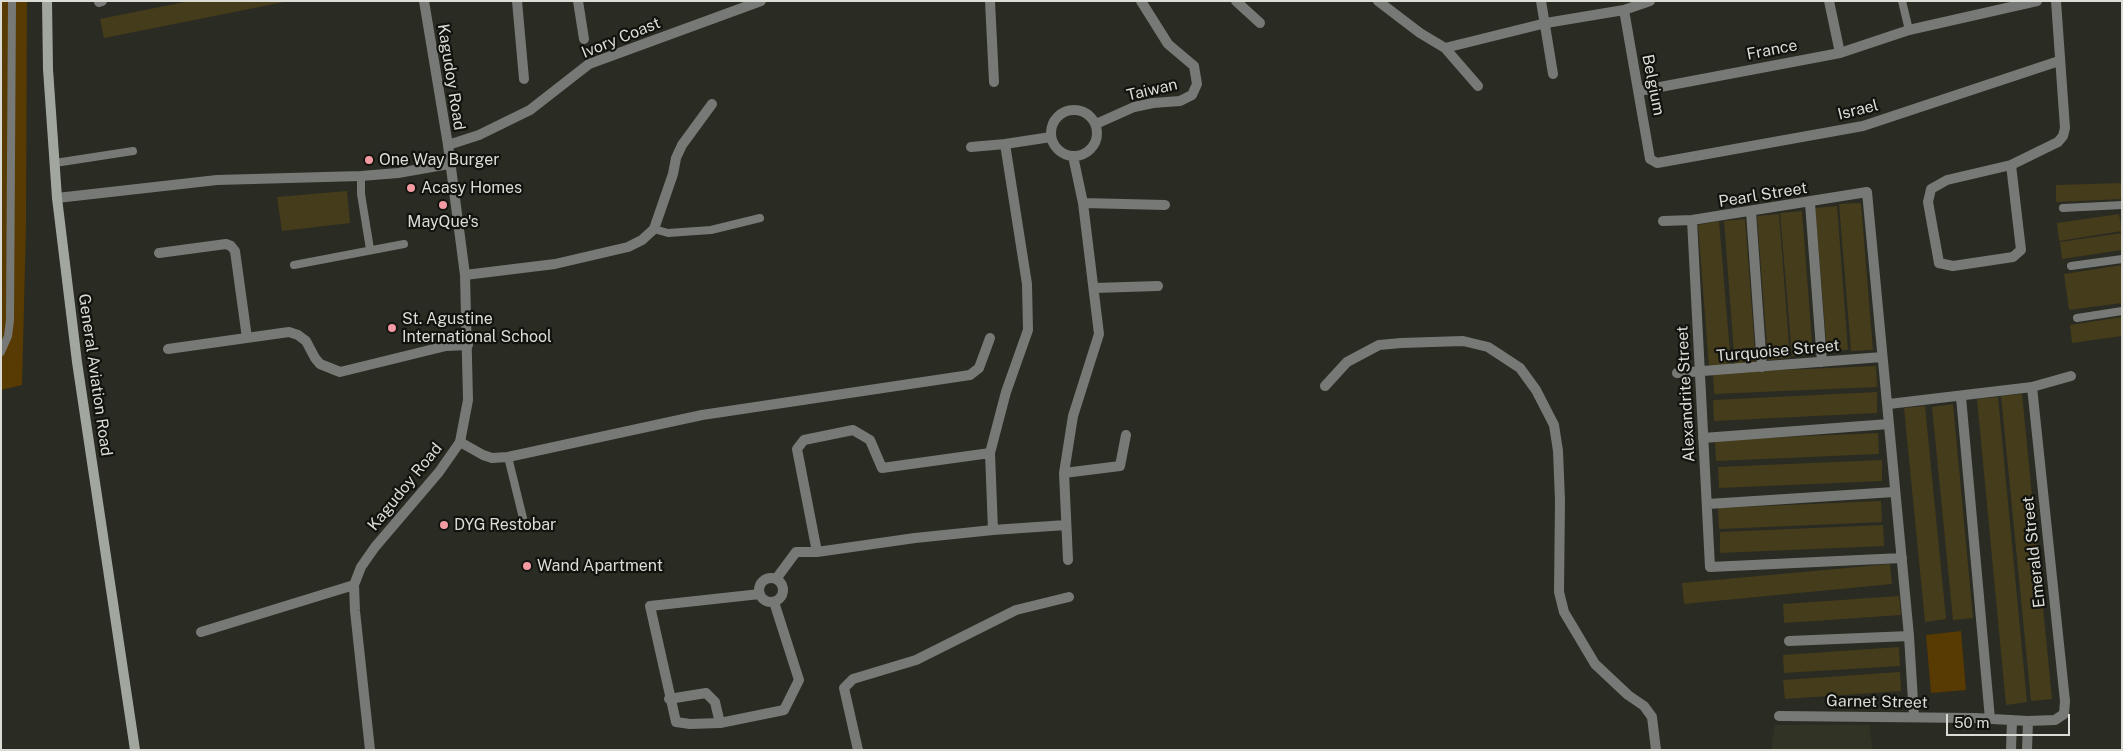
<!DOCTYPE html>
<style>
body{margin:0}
#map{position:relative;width:2123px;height:751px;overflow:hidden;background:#2a2b22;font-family:"Public Sans",sans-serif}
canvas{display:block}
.frame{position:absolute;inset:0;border:2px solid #dbdcd6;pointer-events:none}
.scale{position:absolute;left:1946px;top:714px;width:124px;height:22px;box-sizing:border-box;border:2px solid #dbdcd6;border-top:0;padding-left:6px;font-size:15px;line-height:18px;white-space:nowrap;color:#dbdcd6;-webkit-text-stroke:4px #12130f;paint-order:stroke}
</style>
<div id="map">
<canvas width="2123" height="751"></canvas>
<div class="frame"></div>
<div class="scale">50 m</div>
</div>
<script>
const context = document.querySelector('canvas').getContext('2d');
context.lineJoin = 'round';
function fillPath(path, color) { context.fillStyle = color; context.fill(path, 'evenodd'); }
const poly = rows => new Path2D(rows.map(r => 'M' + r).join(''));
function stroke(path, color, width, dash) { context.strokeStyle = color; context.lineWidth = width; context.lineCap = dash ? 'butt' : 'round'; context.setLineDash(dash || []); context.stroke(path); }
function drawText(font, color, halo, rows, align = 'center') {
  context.font = font + ' "Public Sans",sans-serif'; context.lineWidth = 4.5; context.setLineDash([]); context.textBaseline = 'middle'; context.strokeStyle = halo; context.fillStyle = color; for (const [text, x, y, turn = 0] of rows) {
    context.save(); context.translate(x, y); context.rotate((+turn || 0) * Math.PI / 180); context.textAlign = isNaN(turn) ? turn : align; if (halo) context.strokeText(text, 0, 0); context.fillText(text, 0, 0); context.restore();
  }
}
fillPath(poly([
 [1775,725,1869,725,1873,750,1771,750]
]), '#313424');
fillPath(poly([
 [1,1,27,1,26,227,22,385,1,390],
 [1961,631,1966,690,1931,693,1926,635]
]), '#583a03');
fillPath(poly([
 [190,1,284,1,284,2,104,38,100,19],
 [2122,183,2122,199,2056,202,2056,185],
 [347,191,350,223,282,231,277,197],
 [1861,203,1873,350,1851,351,1839,204],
 [1837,206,1848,350,1827,351,1815,208],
 [1802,211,1813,355,1792,356,1780,213],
 [1779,214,1790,358,1768,360,1757,216],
 [2119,214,2122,231,2059,241,2057,223],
 [1745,219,1756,364,1735,366,1724,221],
 [1719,221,1731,365,1709,367,1698,225],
 [2122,233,2122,250,2062,259,2060,242],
 [2122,265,2122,303,2069,310,2064,274],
 [2122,317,2122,336,2072,343,2070,325],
 [1876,366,1877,387,1714,394,1713,373],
 [1877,392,1877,413,1714,421,1713,400],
 [2022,394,2052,699,2031,701,2001,396],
 [1998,397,2027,702,2006,705,1977,399],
 [1953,404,1973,618,1953,620,1932,407],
 [1925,406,1946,619,1925,622,1904,408],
 [1878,433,1879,454,1716,461,1715,440],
 [1882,460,1882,481,1719,488,1718,467],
 [1881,501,1882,522,1719,529,1718,508],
 [1883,525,1884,546,1720,553,1720,532],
 [1890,564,1892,584,1684,604,1682,583],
 [1899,596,1901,615,1784,623,1783,604],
 [1899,647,1900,666,1784,673,1783,655],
 [1900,672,1901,691,1785,699,1783,680]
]), '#443c1b');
stroke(poly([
 [1902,1,1909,30],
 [55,163,133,151],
 [361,176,361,194,370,249],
 [2063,208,2122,205],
 [654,229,668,233,711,230,760,218],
 [294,265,404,244],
 [2071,266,2122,259],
 [2077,318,2122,311],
 [1,352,8,336,10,320,12,1],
 [508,457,523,518]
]), '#767975', 8);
stroke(poly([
 [517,1,524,79],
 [578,1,584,39],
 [990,1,994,82],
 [1236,1,1260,23],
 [1378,1,1420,33,1445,48,1478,86],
 [1541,1,1553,74],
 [1829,1,1840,53],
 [99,2,102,1],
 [1624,10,1650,159,1657,163,1863,126,2059,61],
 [1445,48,1546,23,1624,10,1650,1],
 [1639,91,1840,53,1909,30,2037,1],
 '1051 133a23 23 0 1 1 46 0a23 23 0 1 1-46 0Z',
 [1096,124,1134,107,1153,103,1180,101,1192,95,1197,84,1194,66,1168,44,1141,1],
 [1005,144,1051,137],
 [448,145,479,135,530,110,589,64,761,1],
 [971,147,1005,144,1027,284,1028,330,1006,392,990,453,993,530],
 [1073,156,1083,203,1165,205],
 [2011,165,2021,250,2013,257,1953,266,1939,263,1928,202,1931,189,1947,180,2011,165,2058,142,2063,136,2065,128,2056,1],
 [1810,203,1822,362],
 [1751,212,1762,367],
 [1692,220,1710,567,1902,558],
 [1663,221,1692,220,1867,192,1909,636,1914,717],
 [159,253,226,244,231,246,235,251,247,338],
 [465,275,555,264,628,247,642,240,654,229,673,174,676,158,682,145,712,104],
 [1094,288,1158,286],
 [168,349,289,332,298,335,306,341,315,358,320,364,340,372,446,346,468,345],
 [1677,373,1882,357],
 [1325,386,1347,362,1379,345,1401,343,1463,341,1488,347,1520,368,1536,390,1554,425,1558,451,1560,500,1559,592,1564,612,1595,664,1628,695,1644,706,1652,717,1656,750],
 [1961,397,1990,719],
 [1889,404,2032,387,2071,376],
 [1703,438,1889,424],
 [460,442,483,455,492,458,508,457,702,415,970,375,979,368,990,338],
 [1064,473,1120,466,1126,435],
 [1708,504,1894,492],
 [817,552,797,449,804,440,853,430,870,440,882,468,990,453],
 [1068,560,1064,473,1073,416,1099,334,1083,203],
 '759 590a12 12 0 1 1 24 0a12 12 0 1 1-24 0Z',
 [776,579,796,552,817,552,915,538,993,530,1066,525],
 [760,594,650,606,676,722,690,724,720,723,784,710,799,680,774,602],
 [201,632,354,585],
 [1789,641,1909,636],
 [669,699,706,693,715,702,720,723],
 [1779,716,1975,718,2028,721,2055,720,2064,714,2065,701,2032,387],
 [858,750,844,688,853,679,916,660,1016,610,1069,597],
 [2011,750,2012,720],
 [2027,750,2028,721]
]), '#767975', 10);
stroke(poly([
 [57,198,217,180,361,176,398,173,449,164],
 [370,750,355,611,354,585,361,567,375,547,439,472,460,442,468,400,465,275,448,145,424,1]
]), '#767975', 10);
stroke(poly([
 [47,1,48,69,57,198,77,362,135,750]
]), '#a1a69f', 10);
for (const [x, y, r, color] of [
 [369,160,5,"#f49aa3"],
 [411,188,5,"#f49aa3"],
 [443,205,5,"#f49aa3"],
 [392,328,5,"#f49aa3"],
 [444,525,5,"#f49aa3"],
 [527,566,5,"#f49aa3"]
]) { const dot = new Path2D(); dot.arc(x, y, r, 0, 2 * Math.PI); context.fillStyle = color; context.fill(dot); stroke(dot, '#12130f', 2); }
drawText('16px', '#dbdcd6', '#12130f', [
 ["Ivory Coast",621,38,-22],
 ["France",1772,50,-11],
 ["Kagudoy Road",451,77,81],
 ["Belgium",1653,85,79],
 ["Taiwan",1152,90,-13],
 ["Israel",1858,110,-14],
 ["Pearl Street",1763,195,-9],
 ["Turquoise Street",1778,351,-5],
 ["General Aviation Road",95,375,82],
 ["Alexandrite Street",1686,394,-93],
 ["Kagudoy Road",405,487,-51],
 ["Emerald Street",2034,552,-96],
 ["Garnet Street",1877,702,1]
]);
drawText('16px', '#dbdcd6', '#12130f', [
 ["One Way Burger",379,160],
 ["Acasy Homes",421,188],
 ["MayQue's",443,222,"center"],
 ["St. Agustine",402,319],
 ["International School",402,337],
 ["DYG Restobar",454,525],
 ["Wand Apartment",537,566]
], 'left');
</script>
